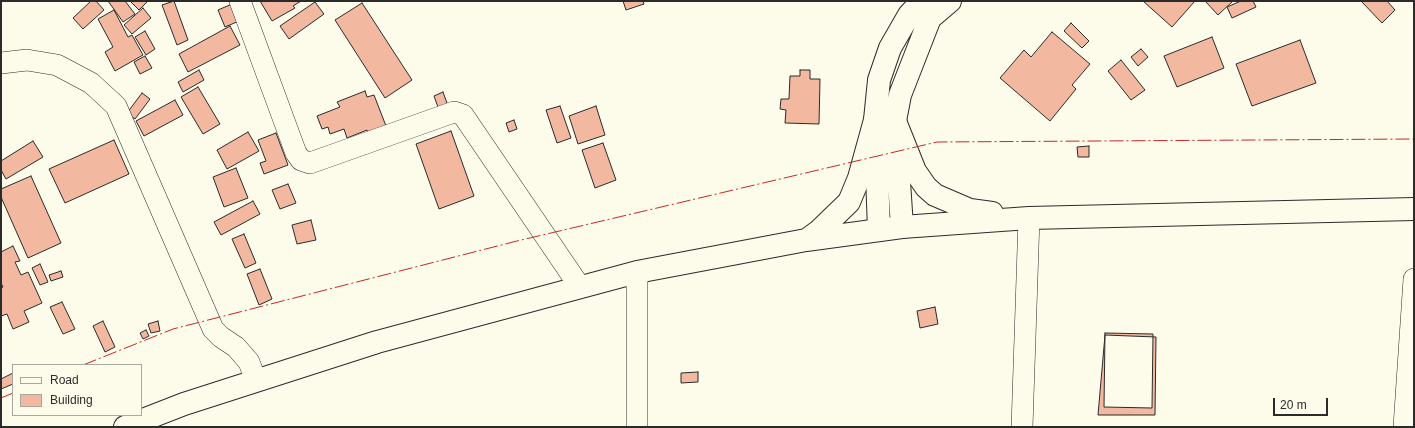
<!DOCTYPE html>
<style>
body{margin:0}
#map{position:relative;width:1415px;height:428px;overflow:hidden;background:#fdfbea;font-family:Arial,sans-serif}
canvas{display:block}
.frame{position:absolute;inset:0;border:2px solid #2b2b2b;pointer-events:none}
.legend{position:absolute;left:12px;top:364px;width:130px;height:52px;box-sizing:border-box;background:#fdfbea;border:1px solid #a9a89e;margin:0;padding:5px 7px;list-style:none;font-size:12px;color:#2b2b2b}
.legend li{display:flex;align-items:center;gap:8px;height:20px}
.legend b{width:20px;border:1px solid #a9a89e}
.scale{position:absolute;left:1273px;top:398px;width:55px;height:18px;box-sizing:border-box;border:2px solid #2b2b2b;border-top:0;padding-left:5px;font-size:12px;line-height:14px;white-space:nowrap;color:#2b2b2b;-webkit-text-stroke:3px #fdfbea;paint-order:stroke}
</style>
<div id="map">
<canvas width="1415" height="428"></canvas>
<div class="frame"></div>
<ul class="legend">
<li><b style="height:5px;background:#fdfbea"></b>Road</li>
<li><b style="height:11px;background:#f2b8a0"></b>Building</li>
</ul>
<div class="scale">20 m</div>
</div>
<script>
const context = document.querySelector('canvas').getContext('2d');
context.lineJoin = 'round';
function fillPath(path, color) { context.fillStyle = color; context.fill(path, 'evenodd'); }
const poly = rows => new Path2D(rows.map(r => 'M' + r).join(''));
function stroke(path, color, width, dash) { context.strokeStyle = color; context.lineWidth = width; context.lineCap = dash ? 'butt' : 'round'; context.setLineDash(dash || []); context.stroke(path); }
const building = poly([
 [91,1,96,1,104,10,83,29,73,18,91,1],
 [108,1,125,1,135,14,123,22,108,1],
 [130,1,148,1,139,10,130,1],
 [174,1,188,40,177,45,162,5,174,1],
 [260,1,301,1,293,6,295,8,272,21,260,1],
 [623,1,643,1,644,4,626,10,623,1],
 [1143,1,1195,1,1172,27,1143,1],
 [1205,1,1233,1,1218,15,1205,1],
 [1241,1,1253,1,1256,7,1232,18,1227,7,1241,1],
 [1361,1,1387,1,1395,10,1382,23,1361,1],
 [315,2,324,14,289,39,280,26,315,2],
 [362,3,412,80,385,98,335,20,362,3],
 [232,4,239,21,225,27,218,10,232,4],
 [143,8,151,18,132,34,124,25,143,8],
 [114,10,128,37,132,35,143,55,115,71,105,52,113,47,98,19,114,10],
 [1071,23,1089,41,1082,48,1064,31,1071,23],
 [230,26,240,45,188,72,179,54,230,26],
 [145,31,155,49,146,55,135,37,145,31],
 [1052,32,1090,64,1072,85,1076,89,1050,121,1000,78,1024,50,1031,57,1052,32],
 [1212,37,1224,68,1177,87,1164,56,1212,37],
 [1300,40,1316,83,1252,106,1236,64,1300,40],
 [1141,49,1148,57,1138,66,1131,57,1141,49],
 [145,56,152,68,140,74,134,62,145,56],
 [1121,60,1145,90,1131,100,1108,71,1121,60],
 [199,70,204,80,183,92,178,82,199,70],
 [800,70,810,70,810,79,820,79,819,124,785,123,786,110,780,109,781,99,789,99,790,76,800,76,800,70],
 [198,87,220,124,203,134,181,97,198,87],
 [365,91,367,97,374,95,386,126,368,133,367,130,347,138,344,129,330,134,328,127,322,129,317,116,340,107,337,102,365,91],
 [443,92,448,106,439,110,434,96,443,92],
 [142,93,150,99,135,119,127,113,142,93],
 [175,100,183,115,144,136,136,121,175,100],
 [560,106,571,138,557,143,546,110,560,106],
 [596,106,605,135,578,144,569,116,596,106],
 [514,120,517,129,509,132,506,123,514,120],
 [451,131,474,196,439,209,416,144,451,131],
 [248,132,259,151,227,169,217,150,248,132],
 [276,133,288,165,264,174,260,163,266,161,258,140,276,133],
 [114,140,129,174,65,203,49,169,114,140],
 [33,141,43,157,6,179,1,170,1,161,33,141],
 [603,143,616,180,595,188,582,150,603,143],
 [1089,146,1089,157,1078,157,1077,147,1089,146],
 [236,168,248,198,224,207,213,177,236,168],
 [31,176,61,243,28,258,1,197,1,189,31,176],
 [288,184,296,203,280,209,272,190,288,184],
 [253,201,260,214,221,235,214,222,253,201],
 [311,220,316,240,297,244,292,225,311,220],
 [244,234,256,263,245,268,232,239,244,234],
 [13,246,20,261,15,262,21,275,28,272,42,303,24,311,29,322,13,329,7,314,1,316,1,288,3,287,1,283,1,252,13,246],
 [40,264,48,282,40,285,32,268,40,264],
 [260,269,272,299,259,305,247,274,260,269],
 [61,271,63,277,51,281,49,275,61,271],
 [62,302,75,329,63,334,50,307,62,302],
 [935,307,938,324,920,328,917,311,935,307],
 [103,321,115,347,105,352,93,326,103,321],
 [158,321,160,331,151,333,148,324,158,321],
 [146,330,149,336,143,339,140,333,146,330],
 [1105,333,1153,334,1152,408,1104,407,1105,333],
 [1105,335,1156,337,1155,415,1098,415,1105,335],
 [698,372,698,382,681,383,681,373,698,372],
 [13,373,13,384,1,389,1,379,13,373]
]);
fillPath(building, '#f2b8a0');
stroke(building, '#2b2b2b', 1);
const minor = poly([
 [240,1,296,153,301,160,310,163,454,112,463,115,580,287],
 [1,63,27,60,57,65,91,83,116,106,213,329,221,337,236,347,249,362,256,381],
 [637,427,637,272],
 [1022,427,1029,218],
 [1404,427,1414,279]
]);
const major = poly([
 [902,227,895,121,900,95,930,18,950,1],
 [879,230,875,120,879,80,890,48,909,15,922,1]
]);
const highway = poly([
 [895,121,915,171,926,187,935,195,970,210,992,213],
 [808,239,819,231,849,202,859,178,875,120],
 [125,427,184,404,377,342,637,272,806,240,902,227,1029,218,1414,209]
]);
stroke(minor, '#2b2b2b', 22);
stroke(major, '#2b2b2b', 24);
stroke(highway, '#2b2b2b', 24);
stroke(minor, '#fdfbea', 21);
stroke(major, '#fdfbea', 22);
stroke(highway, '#fdfbea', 22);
stroke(poly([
 [83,365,173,329,517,241,937,142,1414,139],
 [1,398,13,393]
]), '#c62828', 1, [14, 3, 2, 3]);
</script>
